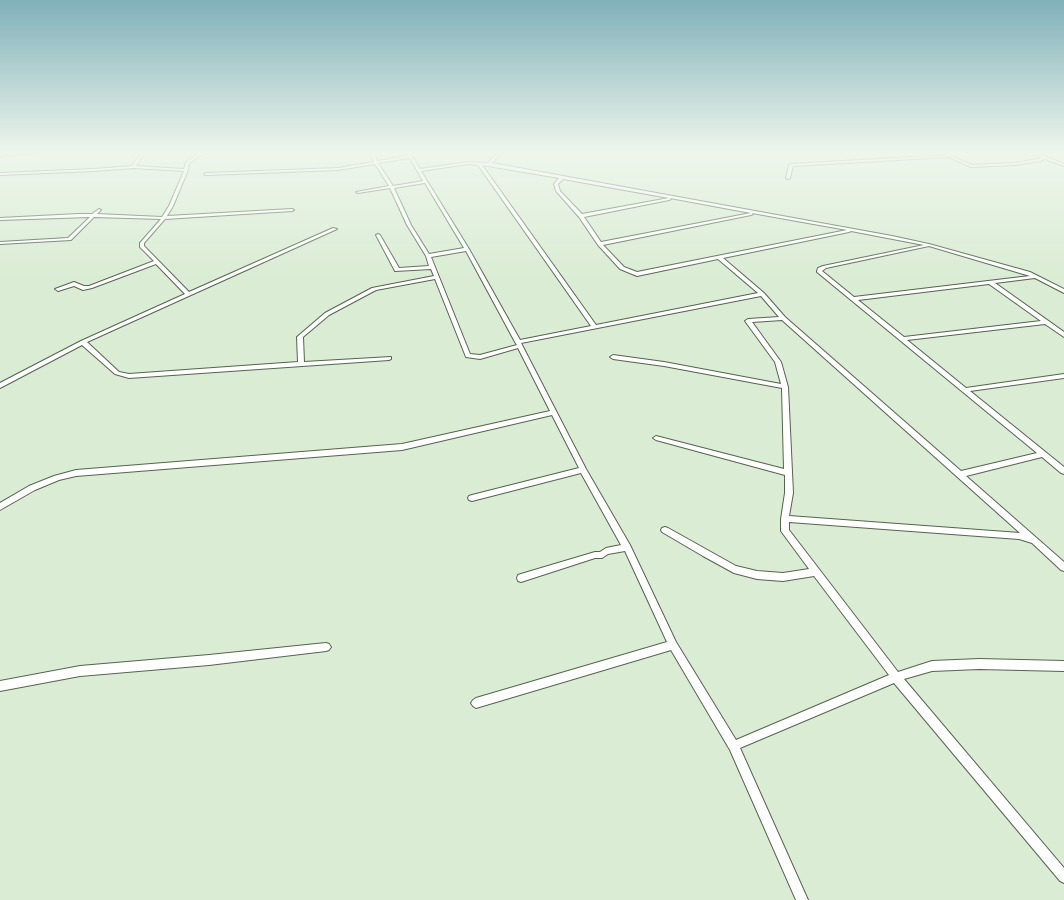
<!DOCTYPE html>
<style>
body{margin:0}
canvas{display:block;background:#daecd4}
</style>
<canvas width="1064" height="900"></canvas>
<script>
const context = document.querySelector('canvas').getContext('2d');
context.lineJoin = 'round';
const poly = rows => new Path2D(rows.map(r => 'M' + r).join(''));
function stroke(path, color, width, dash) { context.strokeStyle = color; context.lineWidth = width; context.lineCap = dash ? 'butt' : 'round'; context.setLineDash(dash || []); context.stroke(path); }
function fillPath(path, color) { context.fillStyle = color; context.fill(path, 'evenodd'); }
const minor = poly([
 [37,151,57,151,0,156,0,154,37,151],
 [142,151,146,151,136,166,184,169,186,162,203,151,208,151,189,163,188,170,173,206,167,216,292,209,294,210,292,211,165,219,144,243,144,246,189,292,333,228,337,229,87,342,119,372,129,374,298,362,297,337,325,313,372,288,434,276,431,269,395,271,376,235,378,234,380,235,399,268,429,266,426,256,407,225,390,188,358,193,356,192,389,186,375,164,338,170,206,175,204,174,206,173,338,168,374,162,370,151,374,151,377,161,408,156,405,151,409,151,420,169,468,162,488,163,499,151,503,151,492,163,892,236,929,244,1030,272,1064,289,1064,293,1035,278,995,283,1064,332,1064,337,1045,324,907,340,966,388,1064,374,1064,378,970,391,1064,467,1064,474,1061,473,1042,457,966,476,1064,562,1064,571,1061,570,1032,543,1019,539,789,522,789,530,898,672,932,661,979,659,1064,661,1064,671,979,669,932,671,904,679,1064,868,1064,883,1060,881,894,683,740,748,808,900,796,900,730,750,671,650,476,708,473,706,471,703,473,700,476,698,667,642,625,551,608,554,602,558,595,558,521,582,518,581,517,578,518,575,521,574,595,552,600,552,606,548,621,545,581,473,472,501,469,500,468,498,469,496,472,495,579,468,552,415,402,450,76,476,59,480,35,490,0,510,0,503,29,486,54,476,76,470,402,444,550,411,518,348,480,359,466,357,435,279,376,290,329,315,303,337,304,362,391,357,391,359,389,360,129,378,115,374,82,345,0,388,0,383,81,341,185,294,156,264,92,288,83,290,74,286,58,291,55,289,74,282,84,286,89,286,154,261,140,247,140,243,161,219,94,217,71,240,0,244,0,242,68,238,90,217,0,220,0,218,78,214,92,214,99,209,101,210,97,214,162,217,169,206,184,171,133,168,94,171,0,175,0,173,94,169,132,166,142,151],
 [410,158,423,181,393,186,378,163,410,158],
 [468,164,478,165,591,326,520,340,469,249,421,171,468,164],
 [482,165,559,178,554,184,556,191,579,217,598,245,620,269,637,276,718,259,758,293,596,325,482,165],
 [563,179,669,198,582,214,560,191,558,184,563,179],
 [425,183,464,248,429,254,411,225,394,188,425,183],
 [670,198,751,213,601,242,584,217,669,200,671,199,670,198],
 [752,213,847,230,637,272,624,267,603,245,751,215,753,214,752,213],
 [851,231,924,245,823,266,818,268,817,271,817,272,1037,453,961,471,785,317,764,293,723,258,849,232,851,231],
 [929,246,1030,276,854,297,822,271,826,268,929,246],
 [466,251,515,342,517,345,480,355,470,354,431,257,466,251],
 [989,284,1041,321,904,337,858,300,989,284],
 [761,296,779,317,748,319,745,321,775,362,781,384,664,362,613,355,610,357,613,359,664,366,782,388,784,469,656,436,653,438,656,440,785,475,785,493,781,519,781,531,809,569,783,573,757,571,736,566,668,528,665,527,662,528,661,530,662,532,703,556,734,573,757,579,783,581,814,576,889,675,736,740,676,642,630,545,586,469,521,343,761,296],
 [782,320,1020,533,789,516,793,493,788,387,781,362,752,322,782,320],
 [1026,151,1032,151,1064,164,1064,166,1045,159,1040,161,1015,165,971,167,948,157,793,166,790,178,788,179,786,178,789,165,791,164,948,155,972,165,1015,163,1042,158,1026,151],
 [326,643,329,644,331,647,329,650,326,651,209,665,80,676,0,691,0,681,80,666,209,655,326,643]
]);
stroke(minor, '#55644f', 2);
fillPath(minor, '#fff');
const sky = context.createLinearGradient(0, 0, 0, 277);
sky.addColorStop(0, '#80b0ba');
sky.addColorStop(0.55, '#eef6ec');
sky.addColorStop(1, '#eef6ec00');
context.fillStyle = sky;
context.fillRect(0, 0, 1064, 277);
</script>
